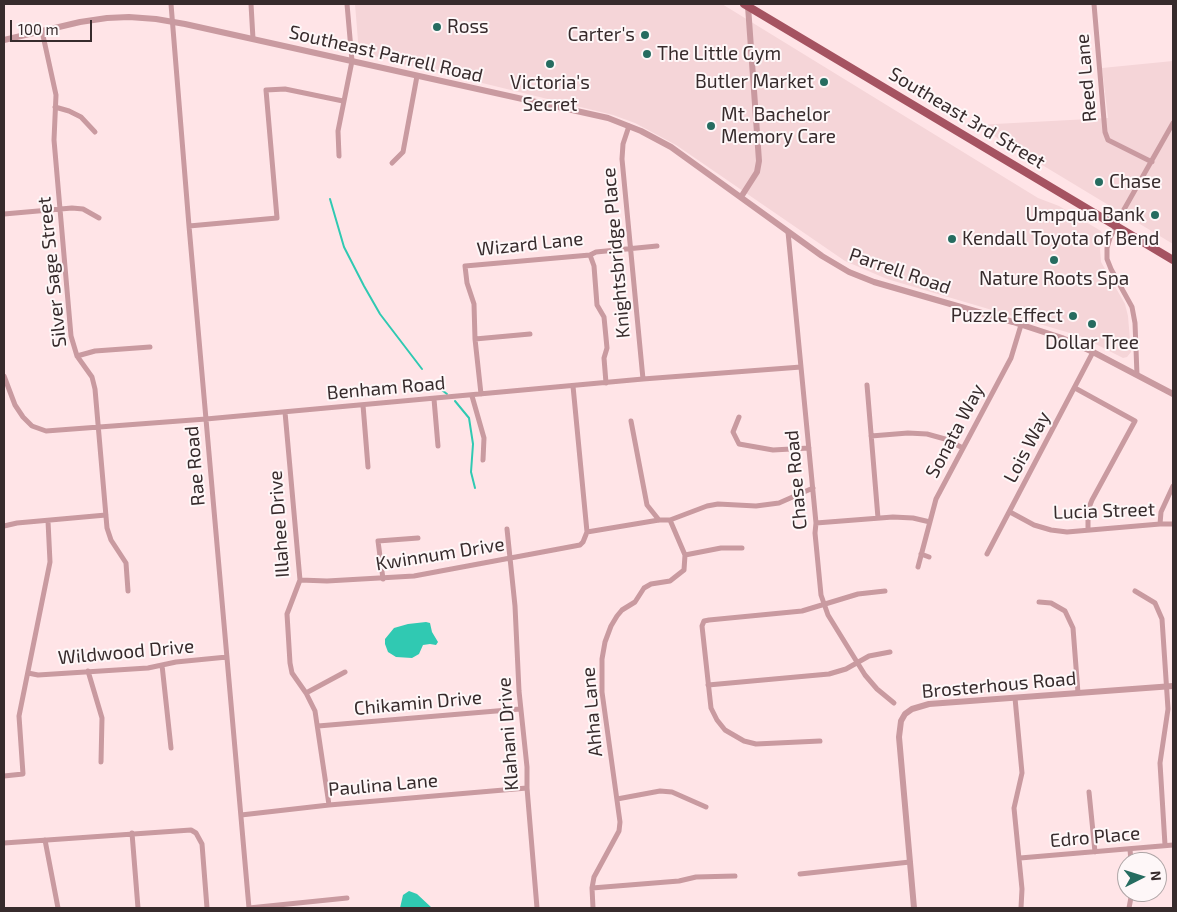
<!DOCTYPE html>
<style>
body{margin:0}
#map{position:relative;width:1177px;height:912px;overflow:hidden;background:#ffe4e7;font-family:"Exo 2",sans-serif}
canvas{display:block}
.frame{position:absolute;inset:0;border:5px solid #372b2c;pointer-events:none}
.north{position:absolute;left:1117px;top:852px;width:50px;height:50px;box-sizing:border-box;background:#fef7f8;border:1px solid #aea5a6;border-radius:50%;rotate:85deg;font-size:14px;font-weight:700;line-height:20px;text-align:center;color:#372b2c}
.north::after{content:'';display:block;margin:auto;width:18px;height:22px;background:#266c60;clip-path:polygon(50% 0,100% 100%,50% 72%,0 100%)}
.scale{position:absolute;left:10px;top:20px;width:82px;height:22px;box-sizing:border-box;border:2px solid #372b2c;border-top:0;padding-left:6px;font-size:15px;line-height:18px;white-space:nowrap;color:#372b2c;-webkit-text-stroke:4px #fef7f8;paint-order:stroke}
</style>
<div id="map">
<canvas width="1177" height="912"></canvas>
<div class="frame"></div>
<div class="north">N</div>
<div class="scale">100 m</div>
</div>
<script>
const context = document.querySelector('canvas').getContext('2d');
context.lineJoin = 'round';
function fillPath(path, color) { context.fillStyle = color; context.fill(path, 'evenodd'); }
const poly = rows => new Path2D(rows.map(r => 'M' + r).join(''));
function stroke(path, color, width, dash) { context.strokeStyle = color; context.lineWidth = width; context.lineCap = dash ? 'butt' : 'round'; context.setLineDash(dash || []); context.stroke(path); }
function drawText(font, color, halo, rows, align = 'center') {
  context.font = font + ' "Exo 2",sans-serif'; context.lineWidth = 4; context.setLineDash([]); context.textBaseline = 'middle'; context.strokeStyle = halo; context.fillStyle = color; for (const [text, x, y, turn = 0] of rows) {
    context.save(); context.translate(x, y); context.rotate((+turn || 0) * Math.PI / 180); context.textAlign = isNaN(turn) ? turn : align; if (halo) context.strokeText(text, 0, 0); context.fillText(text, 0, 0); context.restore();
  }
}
fillPath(poly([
 [355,4,722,4,1038,198,1059,206,1101,231,1103,236,1100,249,1101,262,1125,304,1128,316,1131,352,1127,357,1123,358,1080,336,887,279,845,261,676,145,635,123,613,115,470,80,461,75,441,70,432,71,422,67,395,63,389,59,359,53],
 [1173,61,1173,244,976,125,1108,118,1102,68]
]), '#f5d5d8');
fillPath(poly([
 [426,622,430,623,432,632,438,642,436,645,430,644,423,645,419,654,412,658,396,657,388,652,385,644,385,639,394,628,408,624],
 [409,891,417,894,432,908,400,908,403,895]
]), '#30c9b2');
stroke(poly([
 [330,199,344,247,364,286,380,314,422,369],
 [434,384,447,394],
 [455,401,469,418,473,444,471,472,475,488]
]), '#30c9b2', 2);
stroke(poly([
 [171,4,189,226,249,908],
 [251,4,253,39],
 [1094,4,1105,132,1108,140,1152,162],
 [42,31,56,95,54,140,71,336,77,356,92,377,95,389,107,528,111,540,126,563,128,591],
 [55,107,69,111,81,117,95,132],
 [629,126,623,144,622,159,643,379],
 [339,156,338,131,352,61,347,4],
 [392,163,403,152,417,76],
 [4,214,72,208,83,209,99,218],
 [189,226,277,218,266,90,285,89,343,101],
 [788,232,816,523,815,533,821,595,828,615,865,675,877,689,894,703],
 [590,255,594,266,597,305,604,317,607,348,604,358,606,383],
 [475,339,530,334],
 [77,356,95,351,150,347],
 [1137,375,1135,323,1132,307,1111,269,1107,259,1107,248,1110,238,1122,213,1173,123],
 [4,376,15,405,23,417,32,426,46,431,206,419,643,379,801,367],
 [867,385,878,518],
 [1075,388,1135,421,1092,500,1088,510,1088,530],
 [481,394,475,339,474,304,467,283,465,266,590,255,596,252,657,246],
 [472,396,484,438,483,460],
 [434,399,438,446],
 [363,405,368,467],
 [285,412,300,580,287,614,290,663,292,673,306,693,315,711,329,805],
 [739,417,733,432,739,444,773,450,809,448],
 [631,421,647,505,659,520],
 [871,436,908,433,927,434,945,439,963,448],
 [1010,512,1034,525,1051,530,1067,532,1160,524,1173,524],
 [816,523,893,517,913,518,930,522],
 [1160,524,1161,512,1173,486],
 [4,526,17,523,106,515],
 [507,529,515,606,519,691,527,767,527,788,537,908],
 [587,532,659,520,670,520,707,506,718,504,756,506,779,503,813,488],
 [921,554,929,557],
 [987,554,1093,352],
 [685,555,721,548,742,548],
 [918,567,936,499,1011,358,1021,325],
 [383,579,378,541,418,538],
 [300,580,327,581,414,576,580,545,583,542,587,532,573,386],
 [1135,591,1155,603,1162,619,1168,709,1160,763,1165,845],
 [1039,602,1051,603,1065,611,1073,628,1078,693],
 [162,665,171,748],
 [88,671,102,718,101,762],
 [28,673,38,675,148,668,176,662,227,657],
 [708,685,829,674,846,669,869,656,890,652],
 [306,693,345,672],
 [1015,698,1022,773,1014,808,1022,889,1021,908],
 [318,726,520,709],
 [820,741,756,744,744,741,725,730,717,720,711,708,702,626,704,621,709,620,802,611,858,594,885,591],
 [4,776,23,774,19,716,50,562,48,521],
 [1089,792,1095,852],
 [617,799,660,791,672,792,706,807],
 [241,815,329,805,527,788],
 [132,833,138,908],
 [45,840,58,908],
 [4,843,191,830,196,833,202,844,207,908],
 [1130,849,1131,862],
 [1020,858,1173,845],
 [800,874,910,862],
 [592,888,679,881,696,877,735,876],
 [249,908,347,898],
 [593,908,592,888,594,877,619,831,620,822,602,692,602,659,605,642,611,626,617,616,622,610,635,602,644,588,651,584,670,581,684,570,685,555,670,520],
 [1129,908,1132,892]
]), '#c99aa0', 5);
stroke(poly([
 [4,40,80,22,107,18,129,17,156,19,185,24,608,118,641,131,671,147,822,256,849,272,874,282,1013,322,1062,338,1093,352,1173,394],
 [741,197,757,172,759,161,748,6],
 [914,908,899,737,901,721,905,714,912,709,929,704,1173,686]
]), '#c99aa0', 6);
stroke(poly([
 [744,4,1173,260]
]), '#a55361', 8);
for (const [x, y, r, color] of [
 [437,27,5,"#266c60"],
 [645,35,5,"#266c60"],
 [647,54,5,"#266c60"],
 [550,64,5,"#266c60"],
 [824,82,5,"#266c60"],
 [711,126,5,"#266c60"],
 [1099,182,5,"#266c60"],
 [1155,215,5,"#266c60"],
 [952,239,5,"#266c60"],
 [1054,260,5,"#266c60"],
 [1073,316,5,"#266c60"],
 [1092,324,5,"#266c60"]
]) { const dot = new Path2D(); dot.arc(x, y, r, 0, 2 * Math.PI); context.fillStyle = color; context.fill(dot); stroke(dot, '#fef7f8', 2); }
drawText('19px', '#372b2c', '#fef7f8', [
 ["Ross",447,27],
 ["Carter's",635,35,"right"],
 ["The Little Gym",657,54],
 ["Butler Market",814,82,"right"],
 ["Victoria's",550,83,"center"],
 ["Secret",550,105,"center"],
 ["Mt. Bachelor",721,115],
 ["Memory Care",721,137],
 ["Chase",1109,182],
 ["Umpqua Bank",1145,215,"right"],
 ["Kendall Toyota of Bend",962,239],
 ["Nature Roots Spa",1054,279,"center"],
 ["Puzzle Effect",1063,316,"right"],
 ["Dollar Tree",1092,343,"center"]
], 'left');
drawText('19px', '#372b2c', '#fef7f8', [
 ["Southeast Parrell Road",386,54,13],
 ["Reed Lane",1086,78,-95],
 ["Southeast 3rd Street",967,118,31],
 ["Wizard Lane",530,244,-6],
 ["Knightsbridge Place",616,253,-95],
 ["Parrell Road",900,271,19],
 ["Silver Sage Street",52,272,-96],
 ["Benham Road",386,388,-5],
 ["Sonata Way",955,431,-62],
 ["Lois Way",1027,447,-62],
 ["Rae Road",195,466,-95],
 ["Chase Road",796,480,-95],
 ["Lucia Street",1104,511,-2],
 ["Illahee Drive",279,524,-94],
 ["Kwinnum Drive",440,554,-9],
 ["Wildwood Drive",126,652,-5],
 ["Brosterhous Road",999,685,-5],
 ["Chikamin Drive",418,703,-5],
 ["Ahha Lane",592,712,-95],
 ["Klahani Drive",508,734,-94],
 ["Paulina Lane",383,785,-5],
 ["Edro Place",1095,837,-5]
]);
</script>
